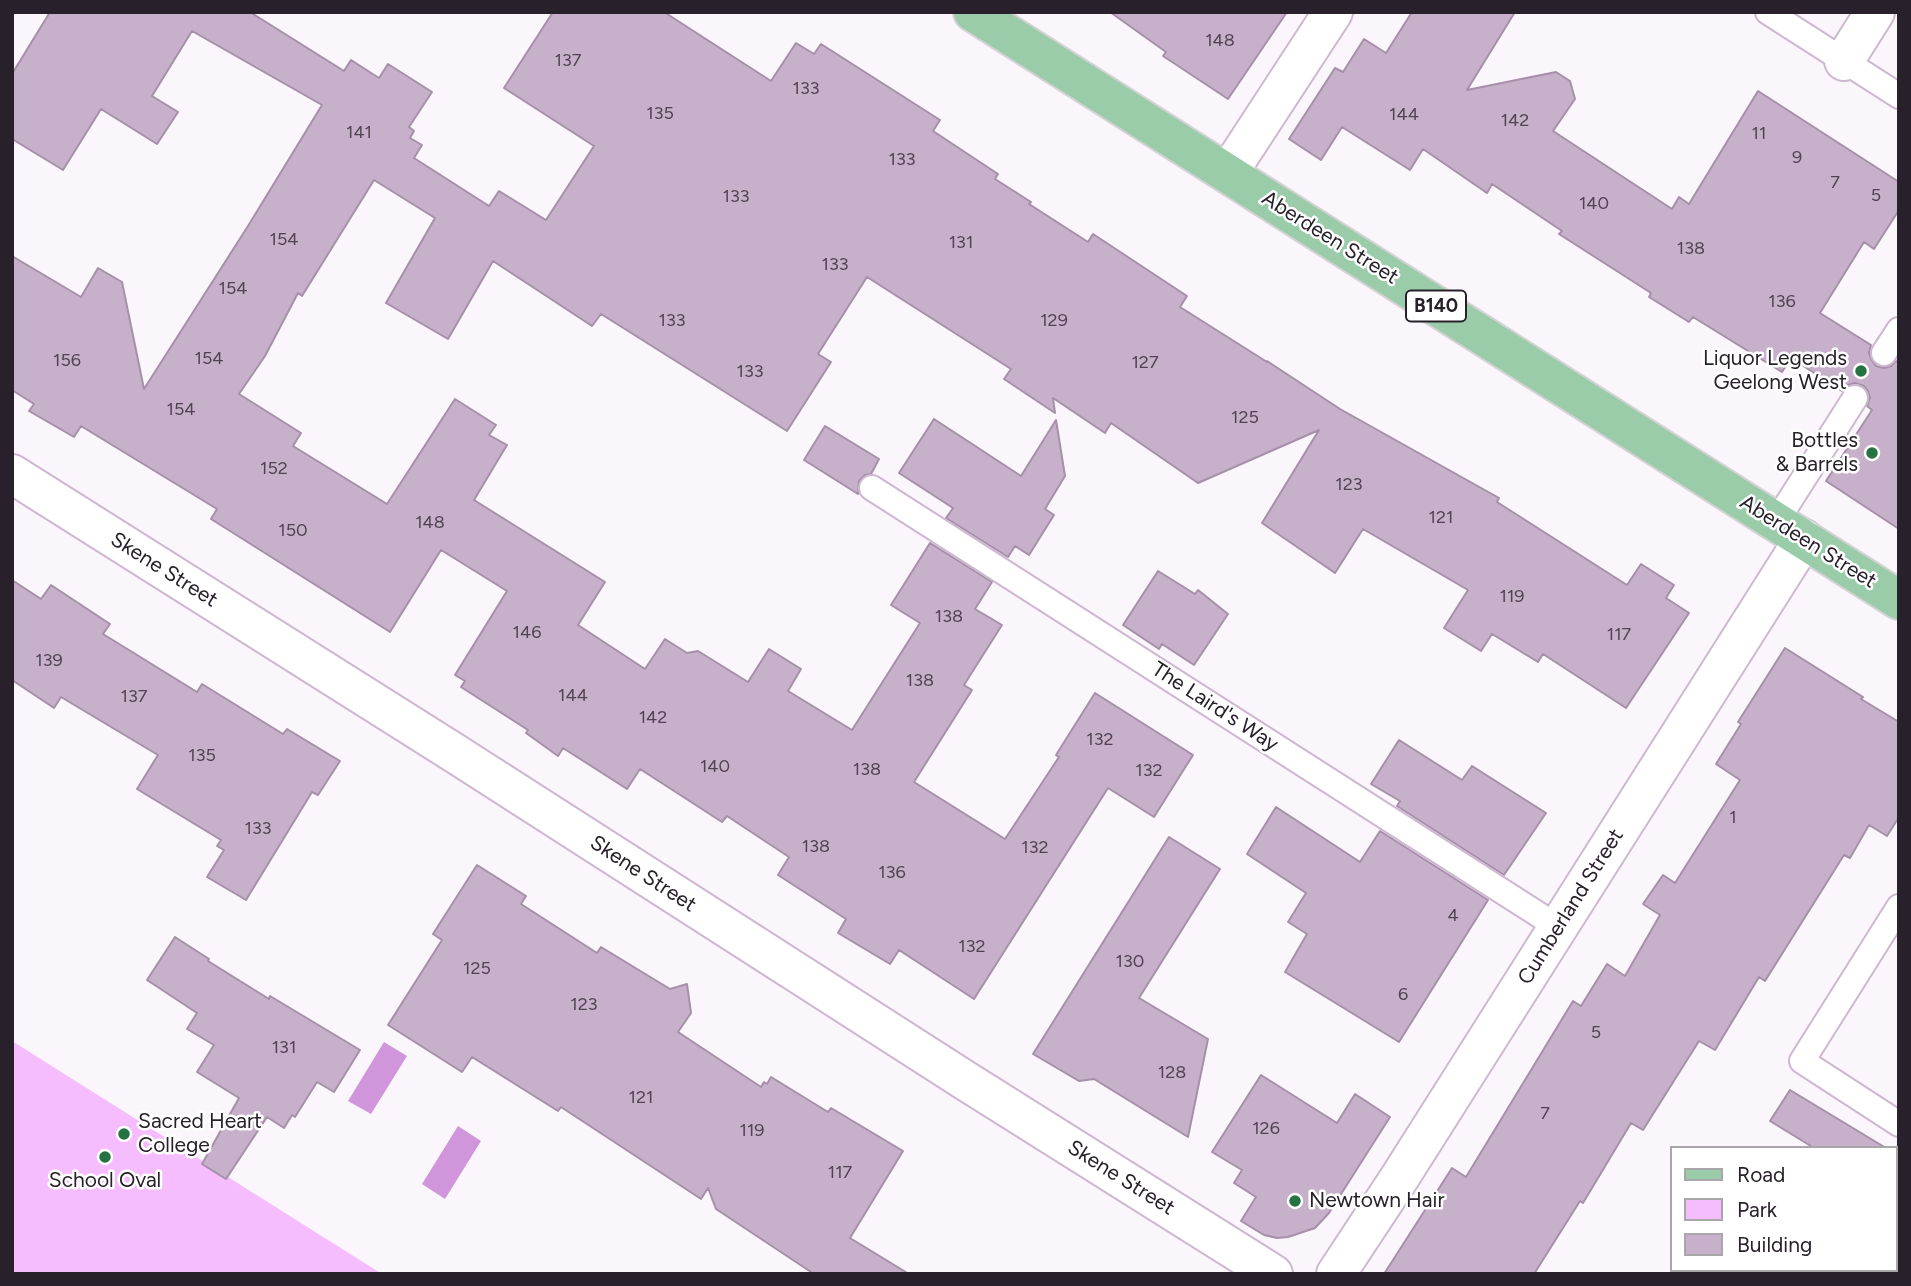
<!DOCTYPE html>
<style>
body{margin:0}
#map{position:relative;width:1911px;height:1286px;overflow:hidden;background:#fbf6fb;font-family:Figtree,sans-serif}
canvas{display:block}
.frame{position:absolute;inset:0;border:14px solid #28202a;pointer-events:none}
.legend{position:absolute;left:1670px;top:1146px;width:228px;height:126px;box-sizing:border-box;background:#fff;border:2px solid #a9a6aa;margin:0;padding:9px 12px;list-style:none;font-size:21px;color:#28202a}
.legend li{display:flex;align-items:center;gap:14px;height:35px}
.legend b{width:35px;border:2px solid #a9a6aa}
</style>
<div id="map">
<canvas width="1911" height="1286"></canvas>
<div class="frame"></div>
<ul class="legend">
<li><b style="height:9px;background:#9accaa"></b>Road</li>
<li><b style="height:19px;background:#f5bdfe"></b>Park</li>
<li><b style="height:19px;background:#c7b0ca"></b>Building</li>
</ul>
</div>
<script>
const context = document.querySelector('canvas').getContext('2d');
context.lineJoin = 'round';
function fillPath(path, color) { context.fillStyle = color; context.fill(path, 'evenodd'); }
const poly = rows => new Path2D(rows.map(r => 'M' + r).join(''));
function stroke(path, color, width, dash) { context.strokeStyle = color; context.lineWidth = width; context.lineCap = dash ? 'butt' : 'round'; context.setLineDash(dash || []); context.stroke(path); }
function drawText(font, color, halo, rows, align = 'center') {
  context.font = font + ' Figtree,sans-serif'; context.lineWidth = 5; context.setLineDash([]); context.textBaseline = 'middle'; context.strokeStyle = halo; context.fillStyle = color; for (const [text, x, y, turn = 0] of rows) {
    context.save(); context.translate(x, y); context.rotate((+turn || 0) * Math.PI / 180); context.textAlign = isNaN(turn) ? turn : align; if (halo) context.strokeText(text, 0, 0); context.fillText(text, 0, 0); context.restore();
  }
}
fillPath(poly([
 [12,1041,382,1274,12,1274]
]), '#f5bdfe');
fillPath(poly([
 [384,1042,407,1056,371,1114,348,1101],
 [458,1126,481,1141,445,1199,422,1184]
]), '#d095da');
const building = poly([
 [50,12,250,12,344,71,351,60,379,78,388,64,432,92,409,127,414,131,410,138,422,145,414,158,489,206,499,191,546,220,594,146,504,88,553,12,664,12,771,81,796,43,814,54,821,44,940,120,933,131,998,174,995,179,1031,202,1029,204,1088,242,1093,234,1187,296,1180,307,1267,362,1267,361,1340,409,1499,498,1497,502,1627,585,1641,564,1674,585,1666,598,1689,613,1626,708,1543,654,1538,662,1492,634,1481,651,1444,628,1468,590,1363,529,1335,573,1262,523,1319,430,1198,483,1111,423,1105,433,1053,398,1055,413,1004,379,1011,369,867,277,818,354,831,362,787,431,601,314,592,326,493,261,448,339,386,303,435,218,374,180,302,296,298,293,265,356,239,394,301,433,293,446,387,504,455,399,496,425,489,435,507,445,474,500,605,582,578,625,645,669,665,639,687,653,698,651,748,682,769,649,801,669,788,691,852,730,920,623,891,605,930,543,992,582,975,609,1002,625,964,685,972,690,914,782,1005,839,1059,757,1056,755,1095,693,1193,755,1154,817,1108,788,974,999,899,950,890,964,838,933,846,919,778,875,789,857,727,816,722,822,640,769,627,789,563,748,558,756,526,733,528,730,461,687,465,681,455,675,507,591,441,550,390,632,211,519,217,509,81,426,74,437,29,411,34,404,12,390,12,256,81,297,98,268,122,282,144,389,248,226,322,105,192,31,152,96,178,112,157,144,101,109,63,170,12,139,12,74,50,12],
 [1110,12,1287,12,1228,99,1163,56,1166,52,1110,12],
 [1412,12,1515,12,1467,90,1556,72,1570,81,1575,99,1553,131,1672,209,1679,197,1689,204,1758,91,1899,182,1899,210,1874,249,1864,242,1820,313,1871,345,1869,353,1871,359,1876,366,1884,368,1891,366,1896,361,1899,363,1899,529,1826,481,1872,410,1867,406,1870,398,1868,391,1864,386,1855,383,1848,385,1842,391,1791,358,1782,372,1693,317,1689,322,1649,297,1651,293,1559,234,1562,231,1492,184,1487,193,1423,149,1410,170,1342,127,1321,160,1289,139,1335,68,1343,72,1364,39,1386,53,1412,12],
 [934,419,1021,476,1056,420,1065,476,1045,509,1054,515,1029,555,1015,546,1008,557,946,518,953,508,899,473,934,419],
 [825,426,879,459,871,474,865,475,859,481,858,494,804,460,825,426],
 [1158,571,1195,594,1198,590,1228,614,1194,665,1162,644,1159,649,1123,625,1158,571],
 [12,580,41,599,51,585,110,624,103,634,197,692,202,684,283,734,287,729,340,761,318,795,312,792,246,900,207,877,224,850,217,846,221,840,137,789,158,755,61,697,54,708,12,680,12,580],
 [1785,648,1863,697,1861,699,1899,722,1899,817,1887,836,1869,825,1850,858,1844,855,1765,981,1759,977,1715,1050,1699,1041,1643,1130,1631,1123,1583,1203,1580,1201,1534,1274,1384,1274,1452,1168,1466,1177,1573,1001,1581,1006,1607,964,1625,976,1660,915,1643,904,1663,875,1675,883,1740,780,1716,764,1741,724,1738,722,1785,648],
 [1399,740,1462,780,1472,766,1546,813,1504,875,1397,806,1400,801,1371,784,1399,740],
 [1276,807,1360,862,1380,831,1488,900,1399,1042,1285,972,1307,934,1288,922,1306,893,1247,854,1276,807],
 [1169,837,1220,869,1139,998,1208,1039,1188,1137,1094,1079,1079,1081,1033,1054,1169,837],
 [477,865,526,896,521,904,597,953,601,947,670,989,687,984,691,1013,678,1032,761,1087,764,1082,767,1084,771,1077,828,1112,831,1108,903,1151,850,1238,909,1274,814,1274,716,1209,708,1188,701,1199,561,1107,558,1111,472,1057,462,1072,388,1025,442,940,433,934,477,865],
 [175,937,209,959,208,961,269,999,270,996,360,1050,334,1092,317,1082,295,1117,292,1115,284,1128,267,1117,226,1179,202,1164,239,1098,197,1072,214,1045,187,1029,197,1013,147,980,175,937],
 [1261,1075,1337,1123,1355,1094,1390,1117,1329,1213,1315,1228,1288,1237,1277,1238,1264,1235,1241,1221,1256,1197,1234,1183,1242,1170,1212,1152,1261,1075],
 [1790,1090,1886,1148,1814,1148,1770,1121,1790,1090]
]);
fillPath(building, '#c7b0ca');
stroke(building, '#a690a9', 2);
const lane = poly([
 [1768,12,1899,96],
 [1884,353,1899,330],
 [872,488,1558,927],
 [1776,522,1855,398],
 [1899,907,1802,1061,1899,1124]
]);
const street = poly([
 [1844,61,1875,12],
 [1228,173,1333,12],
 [12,474,456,754,966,1081,1273,1274],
 [1336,1274,1400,1177,1804,539]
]);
const primary = poly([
 [973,12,1899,600]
]);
stroke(lane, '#ceb7d1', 28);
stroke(street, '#ceb7d1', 42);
stroke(primary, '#d4d2d4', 42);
stroke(lane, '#fff', 24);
stroke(street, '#fff', 38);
stroke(primary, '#9accaa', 38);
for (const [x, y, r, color] of [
 [1861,371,7,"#257343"],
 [1872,453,7,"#257343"],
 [124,1134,7,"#257343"],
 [105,1157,7,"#257343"],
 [1295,1201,7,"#257343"]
]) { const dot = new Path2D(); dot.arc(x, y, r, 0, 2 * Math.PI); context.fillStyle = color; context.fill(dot); stroke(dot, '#fff', 2.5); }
drawText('18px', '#504452', null, [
 ["148",1220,41],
 ["137",568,61],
 ["133",806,89],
 ["135",660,114],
 ["144",1404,115],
 ["142",1515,121],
 ["141",359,133],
 ["11",1759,134],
 ["9",1797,158],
 ["133",902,160],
 ["7",1835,183],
 ["5",1876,196],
 ["133",736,197],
 ["140",1594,204],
 ["154",284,240],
 ["131",961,243],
 ["138",1691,249],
 ["133",835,265],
 ["154",233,289],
 ["136",1782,302],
 ["133",672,321],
 ["129",1054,321],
 ["154",209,359],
 ["156",67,361],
 ["127",1145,363],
 ["133",750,372],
 ["154",181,410],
 ["125",1245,418],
 ["152",274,469],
 ["123",1349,485],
 ["121",1441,518],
 ["148",430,523],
 ["150",293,531],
 ["119",1512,597],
 ["138",949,617],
 ["146",527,633],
 ["117",1619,635],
 ["139",49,661],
 ["138",920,681],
 ["144",573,696],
 ["137",134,697],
 ["142",653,718],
 ["132",1100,740],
 ["135",202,756],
 ["140",715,767],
 ["138",867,770],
 ["132",1149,771],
 ["1",1733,818],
 ["133",258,829],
 ["138",816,847],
 ["132",1035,848],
 ["136",892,873],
 ["4",1453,916],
 ["132",972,947],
 ["130",1130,962],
 ["125",477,969],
 ["6",1403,995],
 ["123",584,1005],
 ["5",1596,1033],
 ["131",284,1048],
 ["128",1172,1073],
 ["121",641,1098],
 ["7",1545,1114],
 ["126",1266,1129],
 ["119",752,1131],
 ["117",840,1173]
]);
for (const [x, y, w] of [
 [1436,306,60]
]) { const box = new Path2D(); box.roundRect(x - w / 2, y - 15.5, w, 31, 5); context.fillStyle = '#fff'; context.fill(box); stroke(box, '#28202a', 2); }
drawText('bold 19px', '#28202a', null, [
 ["B140",1436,306]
]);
drawText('21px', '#28202a', '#fff', [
 ["Aberdeen Street",1330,238,32],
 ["Aberdeen Street",1808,542,32],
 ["Skene Street",164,570,32],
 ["The Laird's Way",1215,707,33],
 ["Skene Street",643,874,33],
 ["Cumberland Street",1571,907,-58],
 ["Skene Street",1121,1178,32]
]);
drawText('21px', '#28202a', '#fff', [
 ["Liquor Legends",1847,359],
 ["Geelong West",1847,383],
 ["Bottles",1858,441],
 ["& Barrels",1858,465],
 ["Sacred Heart",138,1122,"left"],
 ["College",138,1146,"left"],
 ["School Oval",105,1181,"center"],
 ["Newtown Hair",1309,1201,"left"]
], 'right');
</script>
